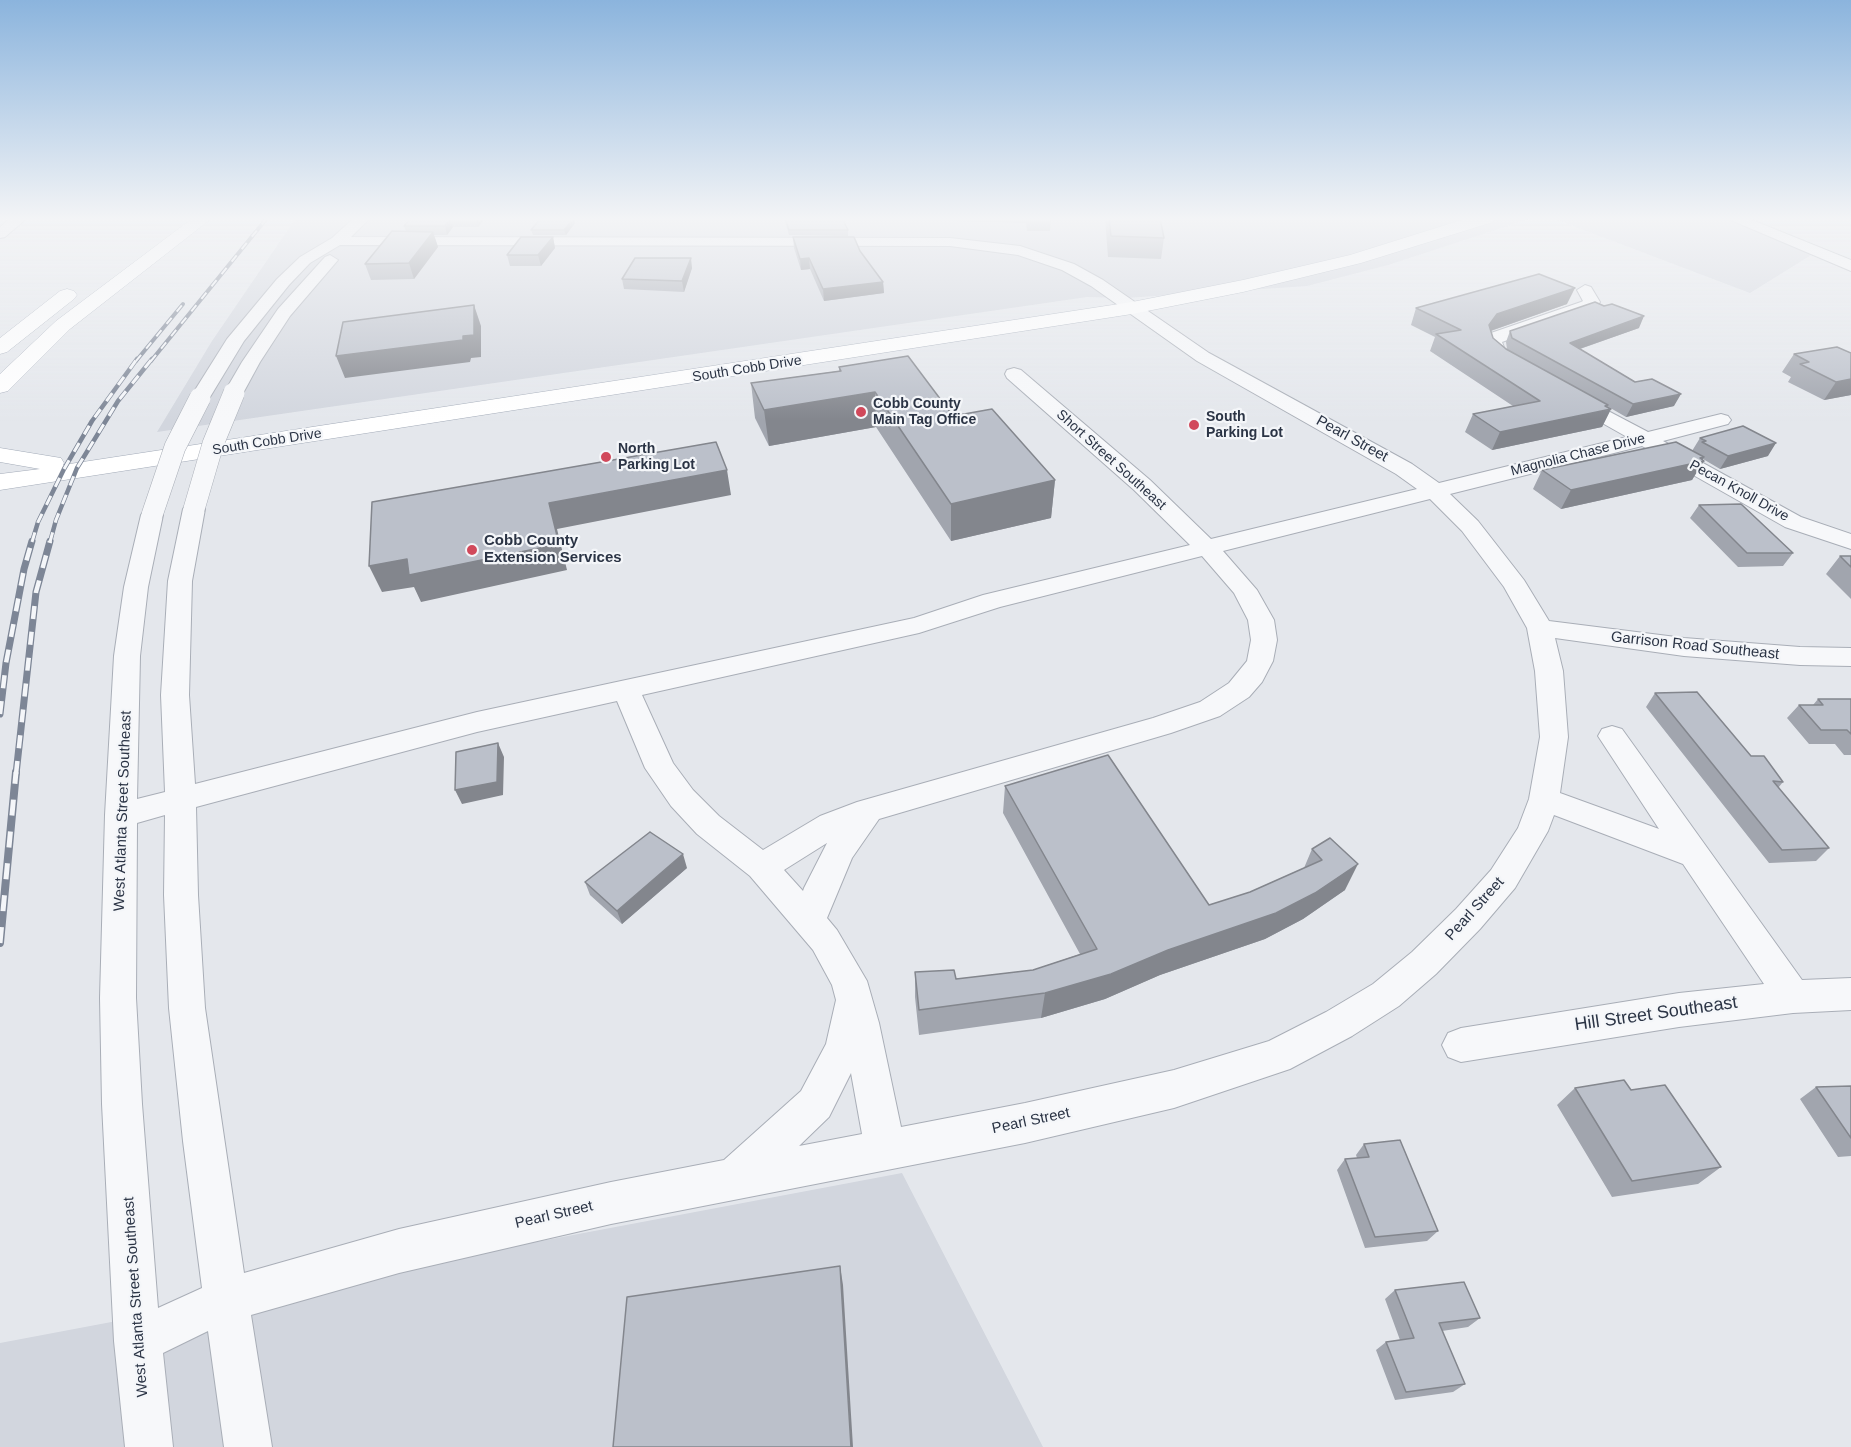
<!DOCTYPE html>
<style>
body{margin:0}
canvas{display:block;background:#e4e7ec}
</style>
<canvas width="1851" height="1447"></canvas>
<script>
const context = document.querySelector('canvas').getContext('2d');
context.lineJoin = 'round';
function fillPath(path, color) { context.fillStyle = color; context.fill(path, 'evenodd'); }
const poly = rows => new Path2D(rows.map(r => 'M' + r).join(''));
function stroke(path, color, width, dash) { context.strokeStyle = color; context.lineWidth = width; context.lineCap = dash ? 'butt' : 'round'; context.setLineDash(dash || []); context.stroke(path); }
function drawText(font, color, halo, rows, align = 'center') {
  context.font = font + ' Arial,sans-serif'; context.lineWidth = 4.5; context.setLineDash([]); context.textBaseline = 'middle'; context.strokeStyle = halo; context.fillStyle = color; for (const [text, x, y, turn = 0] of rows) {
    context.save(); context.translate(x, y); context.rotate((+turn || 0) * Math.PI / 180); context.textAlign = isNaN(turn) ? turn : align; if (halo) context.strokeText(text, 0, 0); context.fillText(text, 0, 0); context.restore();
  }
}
fillPath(poly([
 [296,218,1532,218,1388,265,1307,286,1125,298,1087,297,157,432,212,341],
 [1729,218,1816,252,1750,293,1555,219],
 [902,1173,1043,1447,0,1447,0,1343]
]), '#d2d6de');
const minor = poly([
 [10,218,27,218,5,237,0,238,0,227,10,218],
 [354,218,370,218,351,237,950,238,1020,246,1074,264,1103,280,1209,353,1412,464,1439,483,1627,437,1565,402,1562,398,1565,394,1572,392,1648,432,1721,414,1728,416,1731,420,1728,424,1663,441,1801,517,1851,534,1851,549,1785,527,1642,446,1450,494,1478,521,1524,580,1549,621,1684,638,1800,647,1851,648,1851,666,1800,665,1684,656,1555,638,1563,671,1568,737,1560,793,1659,829,1598,736,1602,729,1612,726,1622,729,1802,980,1851,978,1851,1010,1793,1013,1679,1027,1461,1062,1448,1057,1442,1045,1448,1033,1461,1028,1679,993,1764,984,1683,864,1554,815,1548,831,1515,888,1480,929,1436,974,1399,1006,1352,1036,1290,1069,1174,1108,1025,1143,611,1224,399,1273,251,1315,272,1447,224,1447,208,1331,163,1353,173,1447,125,1447,114,1341,102,1104,100,998,105,815,114,656,124,587,141,515,144,510,152,508,160,510,163,515,148,587,140,656,137,799,165,792,161,695,168,581,183,509,186,504,194,502,202,504,205,509,192,581,189,695,195,784,477,712,914,618,983,595,1190,545,1134,490,1007,378,1005,374,1007,370,1014,368,1021,370,1150,480,1211,539,1417,489,1396,474,1197,361,1091,286,1062,270,1018,255,950,246,340,245,310,263,289,285,244,341,207,402,193,402,190,398,227,339,277,279,300,257,332,238,354,218],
 [1430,499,1462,531,1504,587,1527,628,1535,671,1540,737,1529,799,1518,828,1491,870,1456,909,1412,952,1373,984,1326,1012,1269,1041,1174,1070,1025,1103,901,1127,879,1023,867,981,837,930,827,918,852,858,879,819,1171,733,1220,716,1249,697,1262,682,1273,661,1277,640,1274,620,1257,590,1223,551,1430,499],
 [1202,556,1234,593,1248,620,1251,640,1247,661,1229,683,1200,702,1153,718,857,802,820,816,763,850,719,816,693,790,673,763,642,695,919,633,1000,607,1202,556],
 [617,701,645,768,671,806,697,834,750,876,813,950,832,985,836,1000,826,1044,801,1091,724,1160,611,1182,399,1229,244,1273,205,1008,198,895,196,807,477,732,617,701],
 [165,815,164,895,169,1008,183,1141,202,1288,158,1308,142,1104,136,998,137,823,165,815],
 [827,843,804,888,803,891,784,870,827,843],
 [851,1073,862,1134,799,1146,829,1117,851,1073],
 [1726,218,1747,218,1851,260,1851,271,1726,218],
 [330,255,338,260,290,316,260,362,241,397,227,397,224,393,242,362,278,309,325,257,330,255],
 [1585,285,1591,287,1600,302,1593,310,1502,342,1505,350,1524,362,1526,366,1524,370,1510,370,1491,357,1484,341,1491,333,1581,302,1583,301,1577,290,1585,285]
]);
const major = poly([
 [193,218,212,218,70,329,8,391,0,393,0,374,56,321,193,218],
 [1468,218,1495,218,1493,222,1361,263,1243,292,1132,314,0,490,0,474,40,469,0,462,0,448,61,458,64,463,63,465,1132,302,1243,280,1350,255,1468,218],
 [67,289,74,291,77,295,74,299,7,352,0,354,0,338,60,291,67,289]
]);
stroke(minor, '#a9aeb7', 2);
stroke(major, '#a3abb8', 1);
fillPath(minor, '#f7f8fa');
fillPath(major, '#fff');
const railFar3 = poly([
 [136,361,183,304],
 [151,361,267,218]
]);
const railFar2 = poly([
 [32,542,38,522,64,469,92,421,137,359],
 [50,542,56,520,77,468,118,401,152,359]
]);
const railFar1 = poly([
 [0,714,6,663,24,569,32,541],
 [16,774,36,592,50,541]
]);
const rail = poly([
 [0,943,16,772]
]);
stroke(railFar3, '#7d8696', 4);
stroke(railFar2, '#7d8696', 4.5);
stroke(railFar1, '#7d8696', 7);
stroke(rail, '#7d8696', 8);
stroke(railFar3, '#f4f6f9', 2, [8]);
stroke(railFar2, '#f4f6f9', 3, [10]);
stroke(railFar1, '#f4f6f9', 4.5, [13]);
stroke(rail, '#f4f6f9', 5, [16]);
const minorBridge = poly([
 [194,509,213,444,234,393],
 [152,515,175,447,200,398]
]);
stroke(minorBridge, '#a9aeb7', 22, []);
stroke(minorBridge, '#f7f8fa', 21);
fillPath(poly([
 [411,218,485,218,478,227,453,227,447,235,434,235,438,247,414,279,371,280,365,264,406,231,404,226],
 [784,218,842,218,848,230,848,236,789,235],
 [952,218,1051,218,1050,231,1027,231,1026,223,952,221],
 [1105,218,1160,218,1164,238,1161,259,1108,257],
 [575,223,566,235,533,235,531,230],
 [553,237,555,248,541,266,510,266,507,255],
 [793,237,883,282,884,293,824,301,810,269,801,270,794,248],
 [692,268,684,292,624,289,622,279],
 [1567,304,1491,331,1493,338,1507,349,1506,342,1510,331,1639,328,1580,349,1674,406,1626,417,1607,406,1611,409,1602,427,1492,450,1465,432,1473,414,1513,406,1430,351,1435,337,1411,325,1416,308],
 [1837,347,1851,395,1824,400,1788,382,1791,377,1782,372,1794,354],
 [839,367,953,416,1055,480,1051,518,951,541,876,427,769,446,755,418,751,383,839,371],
 [1700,438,1768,456,1720,469,1703,459,1692,480,1561,509,1533,489,1542,470,1692,451],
 [1699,505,1793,553,1783,566,1738,567,1690,518],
 [1840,556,1851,556,1851,599,1826,574],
 [1655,693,1751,756,1783,782,1778,788,1829,848,1816,861,1769,863,1646,707],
 [1818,699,1851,699,1851,755,1844,755,1835,744,1809,744,1787,718,1799,705,1813,705],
 [1005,786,1209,905,1250,892,1304,868,1312,849,1330,838,1345,890,1303,919,1265,939,1160,975,1105,999,1041,1018,919,1035,915,997,915,972,956,979,1033,970,1080,954,1003,813],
 [687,868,622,924,590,895,585,882],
 [1851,1086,1851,1156,1838,1157,1800,1099,1816,1087],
 [1575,1088,1631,1090,1721,1167,1698,1184,1612,1197,1557,1105],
 [1364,1144,1438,1231,1427,1241,1365,1248,1337,1170,1345,1159,1357,1158,1356,1155],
 [1395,1290,1480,1318,1468,1327,1442,1331,1465,1384,1453,1392,1395,1400,1376,1350,1386,1342,1400,1340,1385,1299]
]), '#a1a5ae');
fillPath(poly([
 [476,218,485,218,478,227],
 [574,218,575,223,566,235,564,230],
 [450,219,453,227,447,235,445,226],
 [433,232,438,247,414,279,409,263],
 [553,237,555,248,541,266,538,255],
 [691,258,692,268,684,292,682,281],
 [809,258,810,269,801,270,800,259],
 [883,282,884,293,824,301,823,289],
 [1575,288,1567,304,1490,331,1489,325,1497,314],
 [474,305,481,326,481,357,471,358,470,362,345,378,336,356],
 [1644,316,1639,328,1565,354,1570,343],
 [1851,379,1851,395,1824,400,1836,382],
 [875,392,876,427,769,446,764,410],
 [1681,394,1674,406,1626,417,1633,404],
 [1608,405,1605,411,1611,409,1602,427,1492,450,1500,432],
 [1776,443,1768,456,1720,469,1728,456],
 [1704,457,1702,461,1704,461,1692,480,1561,509,1571,490],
 [727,470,731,495,557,529,567,570,421,602,414,587,382,592,369,566,549,503],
 [1055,480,1051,518,951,541,951,504],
 [498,743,504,757,503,795,462,804,455,790],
 [683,854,687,868,622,924,617,911],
 [1358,864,1345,890,1303,919,1265,939,1160,975,1105,999,1041,1018,1045,993],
 [840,1266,843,1285,853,1447,851,1447]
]), '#83868d');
const building = poly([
 [411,218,476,218,450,219,445,226,404,226,411,218],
 [574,218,564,230,531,230,540,219,574,218],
 [785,218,842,218,848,230,789,230,785,218],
 [1109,218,1160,218,1164,238,1111,236,1109,218],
 [392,231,433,232,409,263,365,264,392,231],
 [521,237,553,237,538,255,507,255,521,237],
 [793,237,854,237,860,251,883,282,823,289,809,258,800,259,793,237],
 [635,258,691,258,682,281,622,279,635,258],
 [1539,274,1575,288,1497,314,1489,325,1493,338,1506,349,1608,405,1605,406,1611,409,1500,432,1473,414,1540,401,1436,334,1461,330,1416,308,1539,274],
 [1595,302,1604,306,1612,304,1644,316,1570,343,1635,382,1652,379,1681,394,1633,404,1512,338,1510,331,1595,302],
 [474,305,474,335,463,336,463,340,336,356,343,322,474,305],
 [1837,347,1851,353,1851,379,1836,382,1800,364,1809,362,1794,354,1837,347],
 [908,356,953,416,992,409,1055,480,951,504,875,392,764,410,751,383,841,371,839,367,908,356],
 [1743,426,1776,443,1728,456,1702,442,1706,441,1700,438,1743,426],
 [716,442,727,470,549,503,559,544,409,575,407,559,369,566,372,502,716,442],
 [1676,442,1704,457,1700,458,1704,461,1571,490,1542,470,1676,442],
 [1741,504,1793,553,1747,553,1699,505,1741,504],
 [1840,556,1851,556,1851,567,1840,556],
 [1697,692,1751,756,1764,756,1783,782,1773,781,1829,848,1782,850,1655,693,1697,692],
 [1818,699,1851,699,1851,734,1847,730,1821,730,1799,705,1823,705,1818,699],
 [498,743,497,782,455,790,456,752,498,743],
 [1108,755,1209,905,1250,892,1322,860,1312,849,1330,838,1358,864,1315,893,1276,913,1168,950,1111,974,1045,993,919,1010,915,972,954,970,956,979,1033,970,1097,949,1005,786,1108,755],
 [650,832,683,854,617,911,585,882,650,832],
 [1624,1080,1631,1090,1665,1085,1721,1167,1632,1181,1575,1088,1624,1080],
 [1851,1086,1851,1138,1816,1087,1851,1086],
 [1400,1140,1438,1231,1375,1237,1345,1159,1369,1157,1364,1144,1400,1140],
 [840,1266,851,1447,613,1447,627,1297,840,1266],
 [1464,1282,1480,1318,1439,1323,1465,1384,1406,1392,1386,1342,1414,1338,1395,1290,1464,1282]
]);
fillPath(building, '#bbc0ca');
stroke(building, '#83868d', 1.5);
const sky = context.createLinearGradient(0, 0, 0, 421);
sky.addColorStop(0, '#8bb4dd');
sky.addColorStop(0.52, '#f3f4f6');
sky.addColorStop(1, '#f3f4f600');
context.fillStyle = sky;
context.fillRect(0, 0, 1851, 421);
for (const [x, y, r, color] of [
 [861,412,6,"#d1495b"],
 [1194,425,6,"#d1495b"],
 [606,457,6,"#d1495b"],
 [472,550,6,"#d1495b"]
]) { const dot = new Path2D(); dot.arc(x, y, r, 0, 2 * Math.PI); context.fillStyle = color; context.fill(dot); stroke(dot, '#f4f6f9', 2); }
drawText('14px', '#2b3445', '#f4f6f9', [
 ["South Cobb Drive",747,369,-9],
 ["South Cobb Drive",267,442,-9],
 ["Magnolia Chase Drive",1578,455,-14],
 ["Short Street Southeast",1111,460,42],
 ["Pecan Knoll Drive",1739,491,29]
]);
drawText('bold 14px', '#2b3445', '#f4f6f9', [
 ["Cobb County",873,404],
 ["Main Tag Office",873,420],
 ["South",1206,417],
 ["Parking Lot",1206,433],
 ["North",618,449],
 ["Parking Lot",618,465]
], 'left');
drawText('15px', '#2b3445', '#f4f6f9', [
 ["Pearl Street",1352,439,29],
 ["Garrison Road Southeast",1695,646,6],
 ["West Atlanta Street Southeast",123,811,-88],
 ["Pearl Street",1475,909,-48],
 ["Pearl Street",1031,1121,-12],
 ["Pearl Street",554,1215,-13],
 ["West Atlanta Street Southeast",136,1297,-94]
]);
drawText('bold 15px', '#2b3445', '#f4f6f9', [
 ["Cobb County",484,541],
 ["Extension Services",484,558]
], 'left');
drawText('18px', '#2b3445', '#f4f6f9', [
 ["Hill Street Southeast",1656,1014,-8]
]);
</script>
